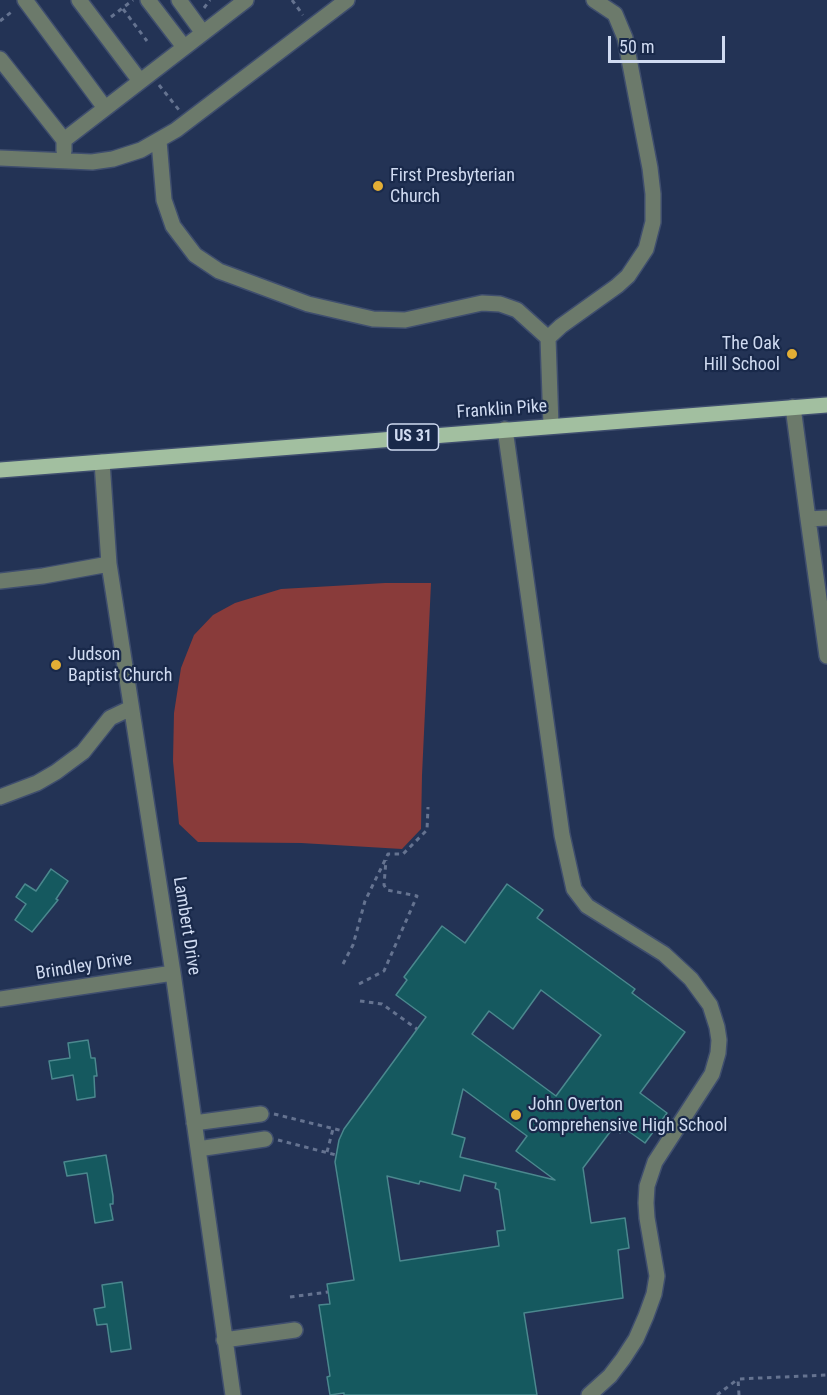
<!DOCTYPE html>
<style>
body{margin:0}
#map{position:relative;width:827px;height:1395px;overflow:hidden;background:#233355;font-family:"Roboto Condensed",sans-serif}
canvas{display:block}
.scale{position:absolute;left:608px;top:36px;width:117px;height:27px;box-sizing:border-box;border:3px solid #d0dbf1;border-top:0;padding-left:8px;font-size:18px;line-height:21px;white-space:nowrap;color:#d0dbf1;-webkit-text-stroke:4px #19294a;paint-order:stroke}
</style>
<div id="map">
<canvas width="827" height="1395"></canvas>
<div class="scale">50 m</div>
</div>
<script>
const context = document.querySelector('canvas').getContext('2d');
context.lineJoin = 'round';
function fillPath(path, color) { context.fillStyle = color; context.fill(path, 'evenodd'); }
const poly = rows => new Path2D(rows.map(r => 'M' + r).join(''));
function stroke(path, color, width, dash) { context.strokeStyle = color; context.lineWidth = width; context.lineCap = dash ? 'butt' : 'round'; context.setLineDash(dash || []); context.stroke(path); }
function drawText(font, color, halo, rows, align = 'center') {
  context.font = font + ' "Roboto Condensed",sans-serif'; context.lineWidth = 4.5; context.setLineDash([]); context.textBaseline = 'middle'; context.strokeStyle = halo; context.fillStyle = color; for (const [text, x, y, turn = 0] of rows) {
    context.save(); context.translate(x, y); context.rotate((+turn || 0) * Math.PI / 180); context.textAlign = isNaN(turn) ? turn : align; if (halo) context.strokeText(text, 0, 0); context.fillText(text, 0, 0); context.restore();
  }
}
fillPath(poly([
 [385,583,431,583,422,775,421,829,402,849,301,843,198,842,179,824,173,761,174,713,181,668,194,635,213,615,235,603,281,589]
]), '#893b3a');
const building = poly([
 [51,869,68,881,56,899,58,900,32,932,15,920,26,904,16,897,25,884,36,891,51,869],
 [507,884,543,910,537,918,635,989,632,993,685,1032,640,1093,667,1113,645,1143,624,1128,620,1133,613,1128,583,1168,591,1223,625,1218,629,1248,618,1250,623,1298,524,1313,537,1395,344,1395,344,1393,330,1395,327,1377,330,1376,319,1305,330,1304,327,1284,354,1280,335,1162,339,1140,344,1129,426,1017,396,995,407,980,404,977,442,926,465,943,507,884],
 [541,990,601,1035,556,1096,472,1034,489,1011,513,1029,541,990],
 [463,1089,527,1136,516,1151,555,1180,460,1157,465,1138,452,1134,463,1089],
 [464,1175,496,1183,495,1188,499,1190,505,1230,497,1231,499,1246,400,1261,387,1176,419,1184,420,1181,460,1191,464,1175],
 [88,1040,91,1058,95,1058,97,1076,94,1076,95,1097,77,1100,73,1075,52,1079,49,1061,70,1058,68,1043,88,1040],
 [106,1155,113,1196,113,1204,110,1204,113,1220,95,1223,87,1173,67,1176,64,1162,106,1155],
 [122,1282,131,1349,111,1352,107,1324,97,1325,94,1309,105,1307,102,1285,122,1282]
]);
fillPath(building, '#15595f');
stroke(building, '#4b888e', 1.5);
const minor = poly([
 [25,0,105,108],
 [79,0,140,81],
 [148,0,184,47],
 [179,0,203,33],
 [0,59,64,140,64,151],
 [64,140,246,0],
 [159,141,164,200,173,226,195,255,219,271,308,304,373,319,405,320,482,303,500,304,517,310,548,338,561,326,617,286,628,276,646,249,653,222,653,194,650,168,625,38,615,14,594,0],
 [0,158,92,162,113,159,141,150,176,130,347,0],
 [548,338,551,426],
 [793,407,808,519,827,518],
 [505,429,562,835,574,889,587,906,664,954,691,979,710,1005,717,1027,719,1040,718,1053,712,1074,655,1162,647,1186,646,1203,647,1218,657,1276,654,1294,646,1316,636,1339,623,1359,610,1376,589,1395],
 [102,462,109,564,173,973,233,1395],
 [808,519,827,656],
 [0,581,43,576,109,564],
 [0,797,37,783,56,772,83,752,110,718,131,708],
 [0,999,173,973],
 [194,1123,261,1114],
 [198,1149,265,1139],
 [224,1340,295,1330]
]);
const major = poly([
 [0,470,827,405]
]);
stroke(minor, '#3f4e6e', 18);
stroke(major, '#3f4e6e', 18);
stroke(poly([
 [292,0,303,15],
 [204,8,210,0],
 [123,9,147,41],
 [111,17,133,0],
 [0,21,14,10],
 [159,85,179,110],
 [343,964,353,945,365,901,388,854,403,854,427,830,428,807],
 [359,984,384,971,417,896,387,890,384,885,386,860],
 [360,1001,382,1004,417,1029],
 [274,1114,343,1131],
 [278,1140,336,1155],
 [327,1152,333,1129],
 [290,1297,328,1292],
 [717,1395,738,1379],
 [739,1395,738,1379,827,1375]
]), '#657390', 3, [4.5, 4.5]);
stroke(minor, '#6c7a6b', 15);
stroke(major, '#a2bfa0', 15);
for (const [x, y, r, color] of [
 [378,186,6,"#e3ae35"],
 [792,354,6,"#e3ae35"],
 [56,665,6,"#e3ae35"],
 [516,1115,6,"#e3ae35"]
]) { const dot = new Path2D(); dot.arc(x, y, r, 0, 2 * Math.PI); context.fillStyle = color; context.fill(dot); stroke(dot, '#19294a', 2); }
for (const [x, y, w] of [
 [413,437,51]
]) { const box = new Path2D(); box.roundRect(x - w / 2, y - 13, w, 26, 4.5); context.fillStyle = '#19294a'; context.fill(box); stroke(box, '#d0dbf1', 1.5); }
drawText('bold 16px', '#d0dbf1', null, [
 ["US 31",413,437]
]);
drawText('18px', '#d0dbf1', '#19294a', [
 ["First Presbyterian",390,176],
 ["Church",390,197],
 ["The Oak",780,344,"right"],
 ["Hill School",780,365,"right"],
 ["Judson",68,655],
 ["Baptist Church",68,676],
 ["John Overton",528,1105],
 ["Comprehensive High School",528,1126]
], 'left');
drawText('18px', '#d0dbf1', '#19294a', [
 ["Franklin Pike",502,410,-4],
 ["Lambert Drive",186,926,81],
 ["Brindley Drive",84,967,-9]
]);
</script>
